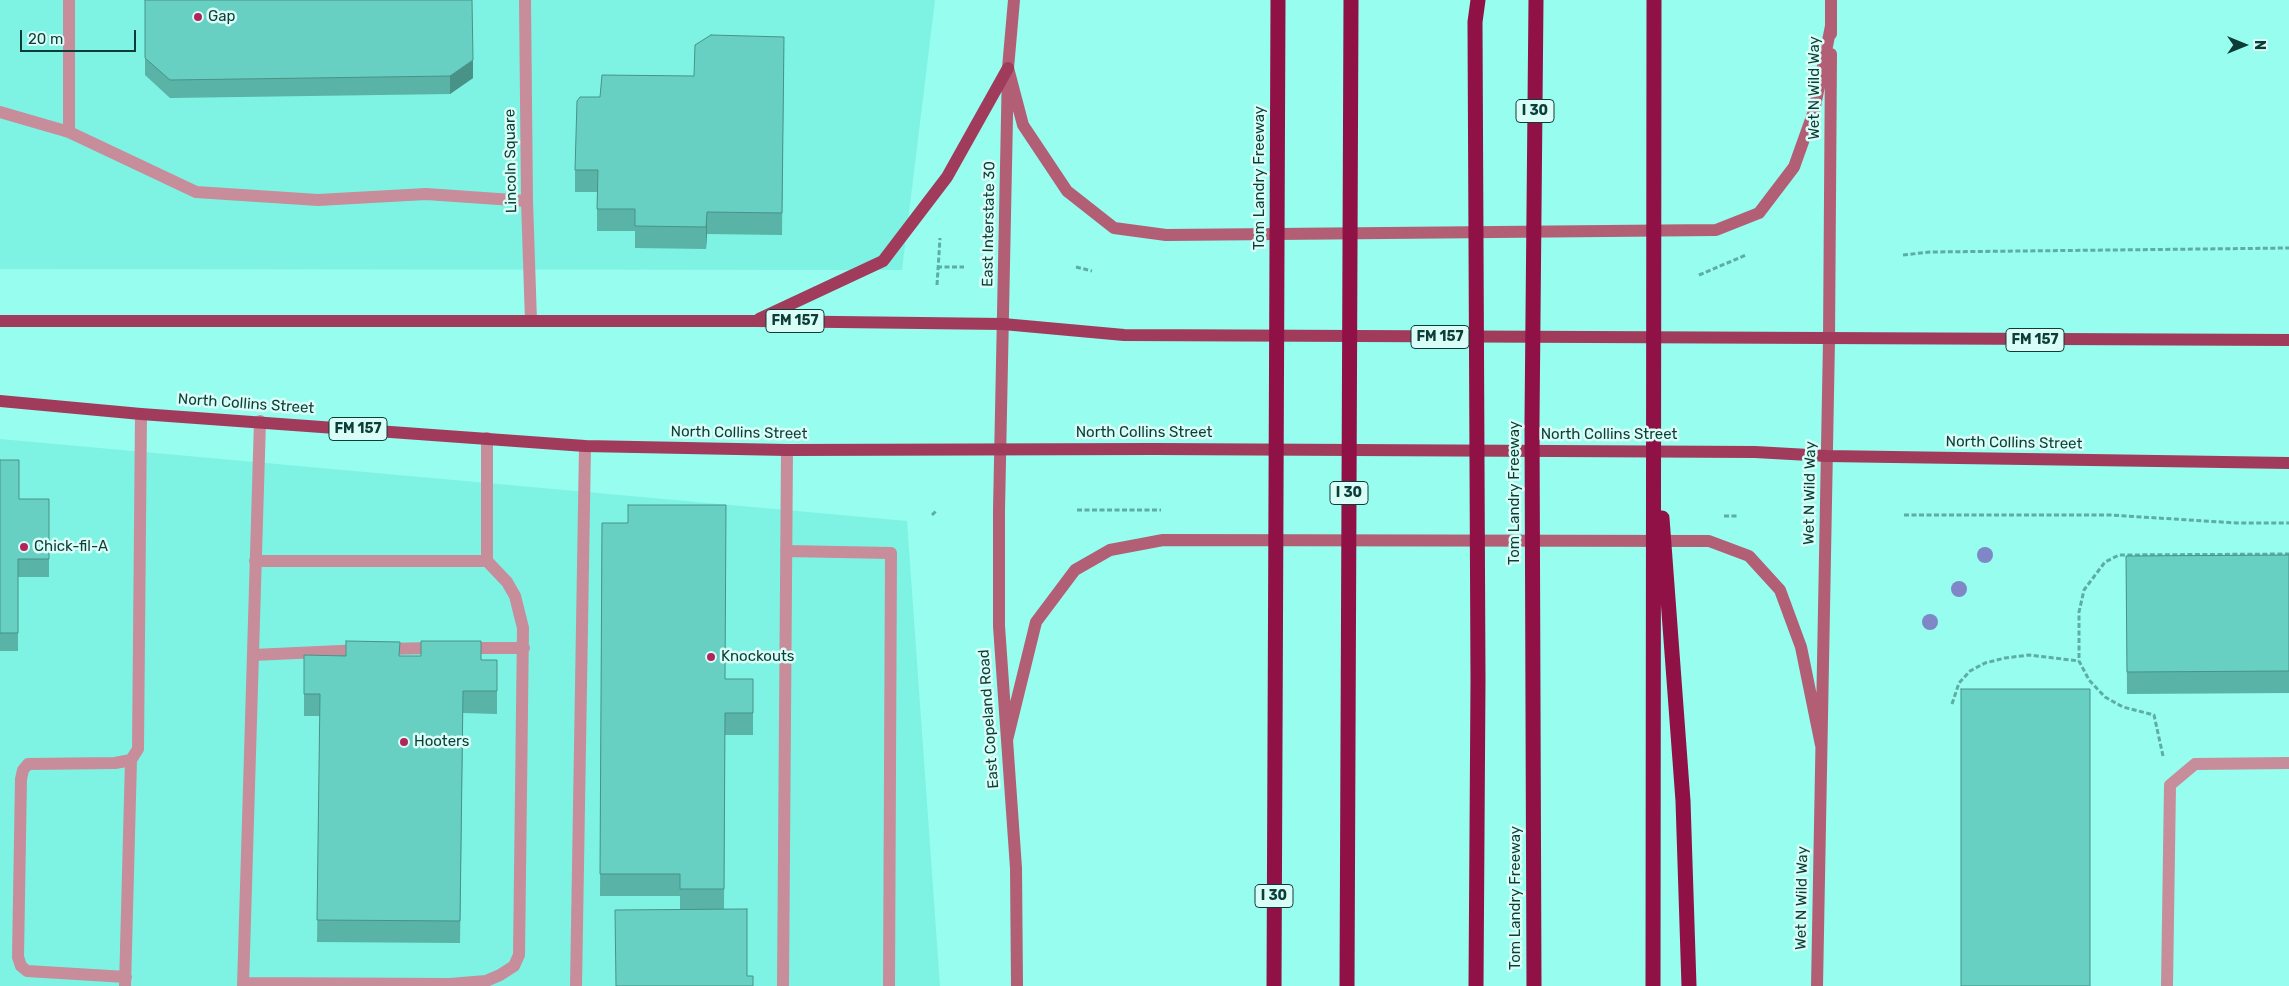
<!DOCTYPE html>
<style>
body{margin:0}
#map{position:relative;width:2289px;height:986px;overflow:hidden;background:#96fdef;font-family:Rubik,sans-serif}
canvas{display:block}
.north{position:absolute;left:2219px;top:20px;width:50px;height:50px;-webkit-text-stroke:4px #d8fef7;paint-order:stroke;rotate:90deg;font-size:14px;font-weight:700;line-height:20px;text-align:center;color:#0e3c37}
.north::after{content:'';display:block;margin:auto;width:18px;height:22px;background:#0e3c37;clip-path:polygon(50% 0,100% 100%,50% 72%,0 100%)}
.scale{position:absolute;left:20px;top:30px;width:116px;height:22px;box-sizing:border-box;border:2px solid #0e3c37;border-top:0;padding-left:6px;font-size:15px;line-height:18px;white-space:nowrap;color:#0e3c37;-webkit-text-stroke:4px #d8fef7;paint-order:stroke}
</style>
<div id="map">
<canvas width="2289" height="986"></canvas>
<div class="north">N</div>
<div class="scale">20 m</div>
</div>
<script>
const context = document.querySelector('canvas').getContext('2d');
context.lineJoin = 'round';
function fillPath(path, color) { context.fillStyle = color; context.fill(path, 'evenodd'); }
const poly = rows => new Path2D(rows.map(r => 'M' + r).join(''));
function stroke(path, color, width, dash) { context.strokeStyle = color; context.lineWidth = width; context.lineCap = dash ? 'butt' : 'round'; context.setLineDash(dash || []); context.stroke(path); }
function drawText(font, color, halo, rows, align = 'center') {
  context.font = font + ' Rubik,sans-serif'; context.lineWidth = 5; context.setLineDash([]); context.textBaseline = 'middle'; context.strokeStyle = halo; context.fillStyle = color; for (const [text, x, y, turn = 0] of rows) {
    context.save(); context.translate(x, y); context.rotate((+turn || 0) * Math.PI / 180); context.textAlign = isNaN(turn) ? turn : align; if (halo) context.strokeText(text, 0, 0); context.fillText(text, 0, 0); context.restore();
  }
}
fillPath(poly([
 [0,0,935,0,902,270,0,269],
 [0,439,907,521,940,986,0,986]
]), '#7ef3e3');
stroke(poly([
 [1903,255,1930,252,2289,248],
 [937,267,964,267],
 [1076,267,1092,271],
 [1699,275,1746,255],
 [937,285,940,238],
 [1077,510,1161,510],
 [932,515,937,510],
 [1904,515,2110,515,2237,523,2289,523],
 [1724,516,1738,516],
 [1952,704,1959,683,1970,671,1985,663,2005,658,2029,655,2079,661],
 [2163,756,2154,715,2123,707,2105,697,2089,680,2079,661,2079,612,2084,590,2105,562,2119,555,2289,554]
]), '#5eada3', 3, [5, 2.5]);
stroke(poly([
 [69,0,69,132,196,192,318,200,426,194,527,201],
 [0,112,69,132],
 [786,551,891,553,889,986],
 [255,561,487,561],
 [465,648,524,648],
 [382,649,437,648],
 [253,655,362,650],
 [126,977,27,971,21,966,18,957,21,779,23,770,28,764,115,763,131,760,138,749,141,414],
 [243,983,450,984,486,981,500,975,514,966,519,955,523,628,515,596,507,582,487,561,487,438],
 [125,986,131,760],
 [243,986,260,421],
 [576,986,585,446],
 [783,986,787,450],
 [2167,986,2170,785,2195,764,2289,763]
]), '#c78d9a', 12);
stroke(poly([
 [525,0,527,201,531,321]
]), '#c78d9a', 12);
stroke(poly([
 [1014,0,1008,68,999,510,999,626,1016,868,1017,986],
 [1831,34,1831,0],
 [1008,68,1023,125,1067,191,1114,228,1166,235,1716,230,1759,213,1794,167,1814,111,1831,26],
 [1007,740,1036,622,1075,570,1110,550,1163,540,1709,541,1749,556,1780,590,1801,647,1821,745],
 [1817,986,1829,340,1831,54]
]), '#b25f75', 12);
stroke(poly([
 [759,319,883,261,947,177,1008,68],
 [0,321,756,321,1003,324,1124,335,2289,340],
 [0,401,141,414,585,446,787,450,1154,449,1755,452,1827,456,2289,463]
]), '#a13b5b', 12);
stroke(poly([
 [1662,518,1683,801,1689,986],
 [1274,986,1278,0],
 [1347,986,1351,0],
 [1476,986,1478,680,1475,22,1478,0],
 [1534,986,1532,422,1536,0],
 [1653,986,1654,0]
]), '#901145', 15);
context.fillStyle = '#7f87c7';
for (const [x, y] of [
 [1985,555],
 [1959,589],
 [1930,622]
]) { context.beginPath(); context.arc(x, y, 8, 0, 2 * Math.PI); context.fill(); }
fillPath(poly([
 [145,0,473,78,450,94,170,98,145,75],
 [784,37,782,235,707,234,706,249,635,248,635,231,597,231,597,192,575,192,575,170,600,97,694,76],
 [0,460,19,499,49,499,49,577,18,577,18,651,0,651],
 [602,523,725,679,753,679,753,735,725,735,724,909,747,976,753,986,680,909,680,896,600,896],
 [2289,555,2289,693,2127,694,2126,556],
 [304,655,400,656,481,660,497,660,497,714,463,713,460,943,317,942,320,716,304,716]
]), '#59b3a7');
fillPath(poly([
 [473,60,473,78,450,94,450,76],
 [707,212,707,234,706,249,706,227]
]), '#499288');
const building = poly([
 [145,0,472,0,473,60,450,76,170,80,145,58,145,0],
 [711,35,784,37,782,213,707,212,706,227,635,226,635,209,597,209,598,170,575,170,577,101,580,97,600,97,602,75,694,76,695,45,711,35],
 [0,460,19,460,19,499,49,499,49,559,18,559,18,633,0,633,0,460],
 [628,505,726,505,725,679,753,679,753,713,725,713,724,889,680,889,680,874,600,874,602,523,628,523,628,505],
 [2289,555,2289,671,2127,672,2126,556,2289,555],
 [346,641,400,642,399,656,421,656,421,641,481,641,481,660,497,660,497,691,463,691,460,921,317,920,320,694,304,694,304,655,346,656,346,641],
 [1961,689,2090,689,2090,986,1961,986,1961,689],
 [747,909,747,976,753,976,753,986,616,986,615,910,747,909]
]);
fillPath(building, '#68d0c2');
stroke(building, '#499288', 1);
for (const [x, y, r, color] of [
 [198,17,5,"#b2245a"],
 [24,547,5,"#b2245a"],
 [711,657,5,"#b2245a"],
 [404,742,5,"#b2245a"]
]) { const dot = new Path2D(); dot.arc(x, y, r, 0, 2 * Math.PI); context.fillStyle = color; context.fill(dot); stroke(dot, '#d8fef7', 2); }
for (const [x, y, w] of [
 [1535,111,38],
 [795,321,58],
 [1440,337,58],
 [2035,340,58],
 [358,429,58],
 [1349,493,38],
 [1274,896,38]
]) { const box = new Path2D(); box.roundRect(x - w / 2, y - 11.5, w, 23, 4); context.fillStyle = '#d8fef7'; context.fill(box); stroke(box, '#0e3c37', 1); }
drawText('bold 14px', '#0e3c37', null, [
 ["I 30",1535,111],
 ["FM 157",795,321],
 ["FM 157",1440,337],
 ["FM 157",2035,340],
 ["FM 157",358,429],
 ["I 30",1349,493],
 ["I 30",1274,896]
]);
drawText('15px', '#0e3c37', '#d8fef7', [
 ["Gap",208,17],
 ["Chick-fil-A",34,547],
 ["Knockouts",721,657],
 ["Hooters",414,742]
], 'left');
drawText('15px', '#0e3c37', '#d8fef7', [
 ["Wet N Wild Way",1815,88,-90],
 ["Lincoln Square",511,161,-91],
 ["Tom Landry Freeway",1260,178,-90],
 ["East Interstate 30",989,224,-89],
 ["North Collins Street",246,404,4],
 ["North Collins Street",739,433,1],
 ["North Collins Street",1144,433],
 ["North Collins Street",1609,435],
 ["North Collins Street",2014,443,1],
 ["Tom Landry Freeway",1515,493,-90],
 ["Wet N Wild Way",1810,493,-89],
 ["East Copeland Road",989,719,-94],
 ["Tom Landry Freeway",1516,898,-90],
 ["Wet N Wild Way",1802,898,-89]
]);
</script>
